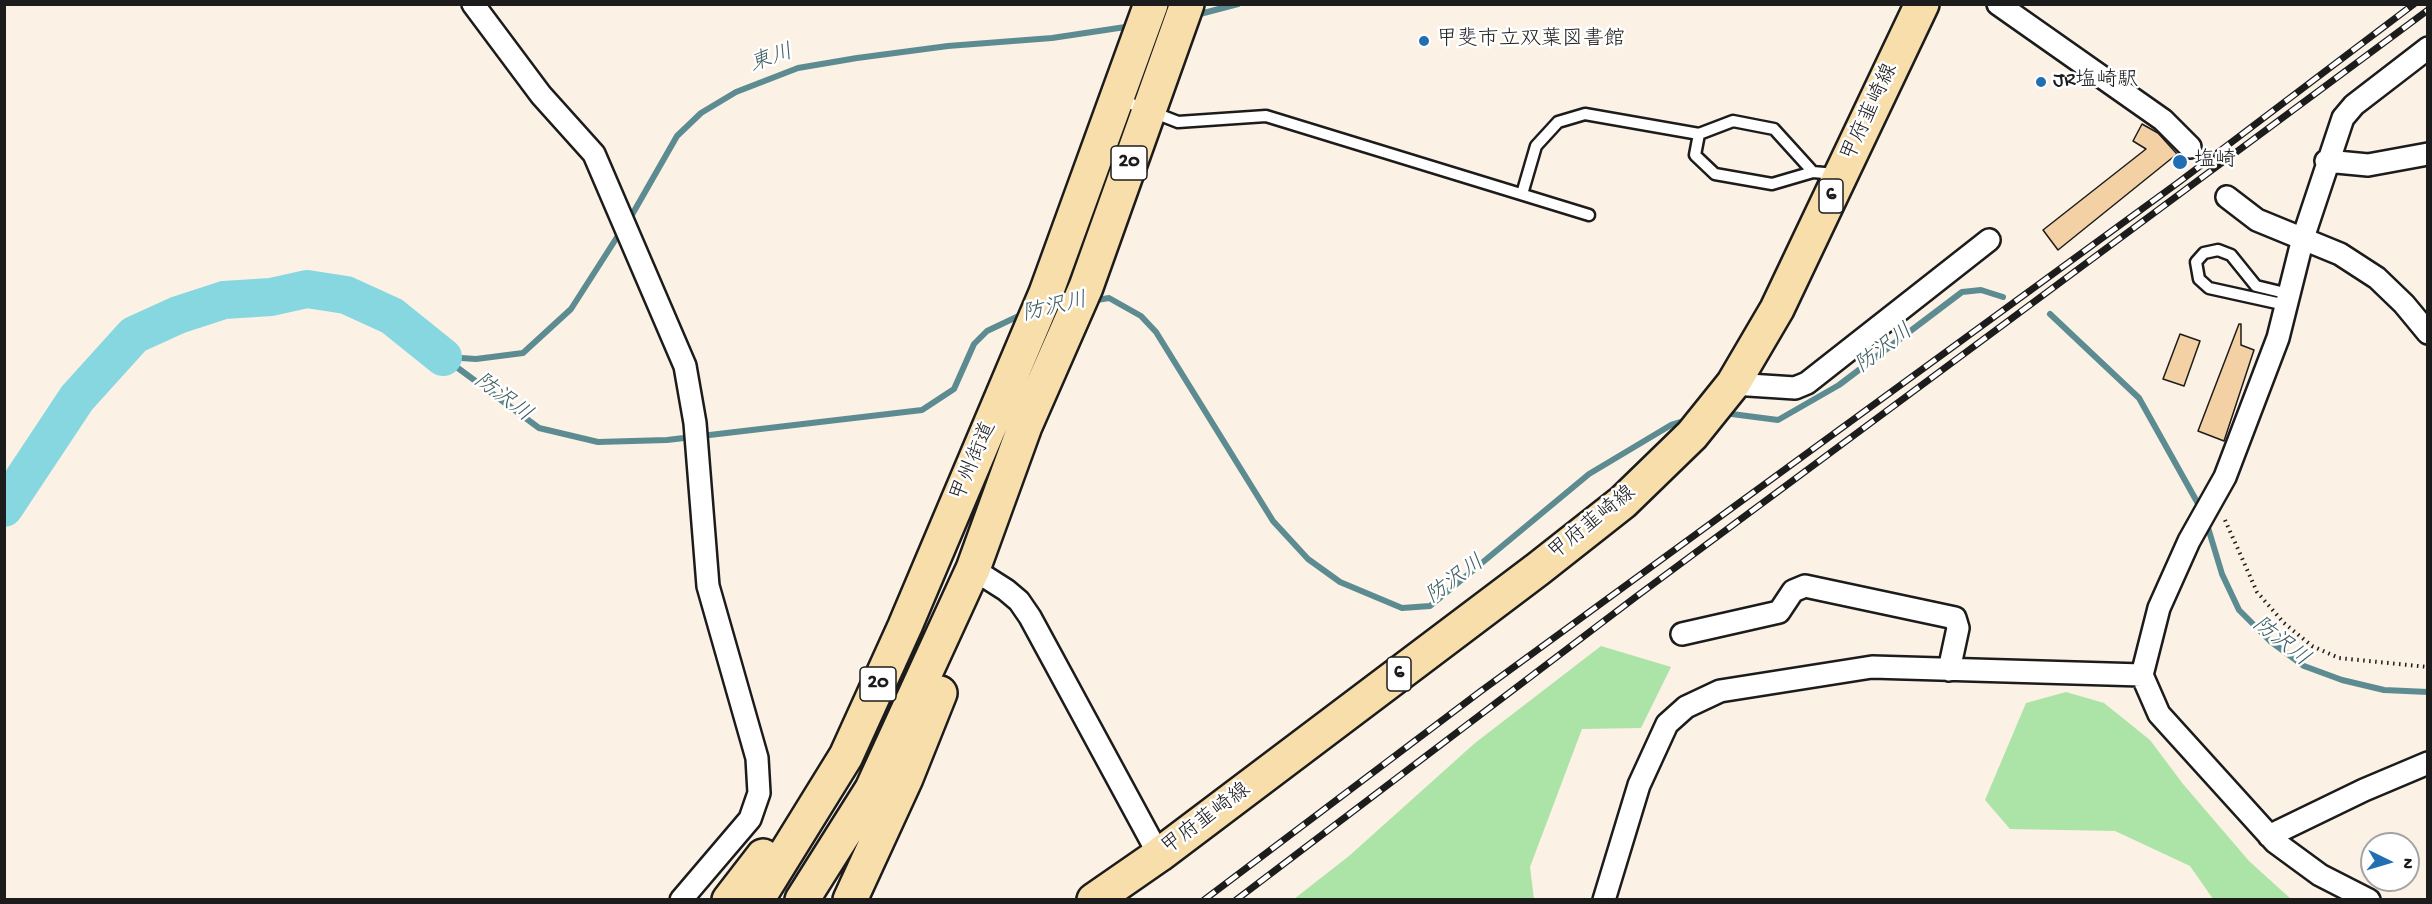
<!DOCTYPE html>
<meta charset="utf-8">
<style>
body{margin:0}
#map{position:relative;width:2432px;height:904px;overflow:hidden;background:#fbf1e4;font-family:"Gochi Hand",sans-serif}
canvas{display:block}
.frame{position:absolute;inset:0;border:6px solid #1c1c1c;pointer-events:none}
.north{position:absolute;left:2360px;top:832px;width:60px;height:60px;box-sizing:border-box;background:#fff;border:2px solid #a4a4a4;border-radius:50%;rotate:95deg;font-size:16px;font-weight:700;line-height:24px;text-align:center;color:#1c1c1c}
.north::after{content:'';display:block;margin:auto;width:21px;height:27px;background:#1f6fb2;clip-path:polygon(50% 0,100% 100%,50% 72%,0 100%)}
</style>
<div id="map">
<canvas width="2432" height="904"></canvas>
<div class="frame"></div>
<div class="north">N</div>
</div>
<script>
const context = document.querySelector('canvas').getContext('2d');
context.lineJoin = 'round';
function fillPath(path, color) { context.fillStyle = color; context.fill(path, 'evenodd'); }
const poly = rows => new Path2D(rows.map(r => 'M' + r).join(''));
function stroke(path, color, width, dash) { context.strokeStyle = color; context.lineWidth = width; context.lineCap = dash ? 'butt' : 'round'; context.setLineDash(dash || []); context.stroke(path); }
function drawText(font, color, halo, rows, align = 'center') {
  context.font = font + ' "Gochi Hand","Klee One",sans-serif'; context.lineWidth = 5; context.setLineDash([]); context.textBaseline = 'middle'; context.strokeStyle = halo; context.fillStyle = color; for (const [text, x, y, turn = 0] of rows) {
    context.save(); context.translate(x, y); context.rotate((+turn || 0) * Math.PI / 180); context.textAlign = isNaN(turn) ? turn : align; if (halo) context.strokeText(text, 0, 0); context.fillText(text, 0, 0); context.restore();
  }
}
fillPath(poly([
 [1601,646,1671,667,1641,728,1582,729,1530,867,1534,899,1294,899,1349,856,1475,743],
 [2066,692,2104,703,2150,740,2183,784,2249,861,2291,899,2213,899,2190,866,2115,831,2010,829,1985,800,2026,703]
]), '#ace4a8');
stroke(poly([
 [1196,15,1238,4],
 [629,220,677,136,701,113,736,92,798,68,857,58,948,46,1052,38,1132,26],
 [1091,301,1109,298,1141,316,1156,332,1273,521,1308,559,1340,582,1402,608,1430,606,1589,474,1671,425,1688,420],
 [2050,314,2139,398,2201,509],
 [443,357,539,428,598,442,667,440,922,410,954,389,974,344,987,331,1025,313],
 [446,357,476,359,523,353,571,309,621,231],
 [1724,413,1778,420,1839,385,1962,292,1981,290,2003,297],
 [2206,521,2222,574,2239,610,2270,641,2304,666,2342,680,2384,690,2428,692]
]), '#5c8c91', 6);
stroke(poly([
 [4,508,77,398,134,335,178,315,224,300,271,297,307,289,346,295,392,316,443,357]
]), '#86d7df', 38);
const building = poly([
 [2142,124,2158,133,2177,154,2058,250,2043,230,2146,149,2133,141,2142,124],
 [2239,324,2241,324,2241,345,2254,350,2224,441,2198,431,2239,324],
 [2180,334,2200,341,2184,386,2163,379,2180,334]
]);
fillPath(building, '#f3d1a4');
stroke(building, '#1c1c1c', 1.5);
const service = poly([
 [1119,99,1178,122,1266,116,1589,215],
 [1813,172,1774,129,1733,121,1699,134,1695,155,1715,174,1772,184,1813,172,1835,174],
 [1522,194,1536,146,1558,122,1585,114,1699,134],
 [2286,305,2209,288,2199,279,2196,262,2204,253,2218,250,2231,255,2256,286,2289,294]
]);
const minor = poly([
 [473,4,541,95,594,154,685,366,695,423,708,586,757,758,759,793,750,819,681,900],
 [1998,4,2163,120,2190,147],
 [2326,161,2368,165,2428,154],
 [2227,197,2257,220,2340,254,2377,278,2404,304,2428,333],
 [1733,384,1795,388,1807,383,1989,240],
 [973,569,1006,590,1019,601,1030,617,1159,855],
 [1682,634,1779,612,1793,591,1805,586,1955,618,1958,628,1949,670],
 [2269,836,2364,790,2428,763],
 [1604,900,1639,785,1667,724,1686,707,1720,691,1872,667,2142,675],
 [2369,900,2320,875,2275,842,2159,714,2142,675,2159,608,2189,541,2225,477,2278,338,2303,238,2343,118,2354,105,2428,48]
]);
const primary = poly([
 [1094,900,1159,855,1538,569,1623,502,1692,435,1733,384,1777,309,1922,4]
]);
const trunk = poly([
 [729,900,763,856],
 [757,900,846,756,905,626,1046,293,1151,4],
 [802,900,872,789,973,569,1025,426,1086,287,1187,4],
 [850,900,906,778,940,693]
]);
stroke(service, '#1c1c1c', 15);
stroke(minor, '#1c1c1c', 26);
stroke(primary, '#1c1c1c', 38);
stroke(trunk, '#1c1c1c', 38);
stroke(poly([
 [2225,520,2257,592,2284,623,2312,646,2339,658,2428,667]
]), '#1c1c1c', 4, [1.5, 4.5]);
stroke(service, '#fff', 10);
stroke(minor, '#fff', 21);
stroke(primary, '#f8deab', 33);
stroke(trunk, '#f8deab', 33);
const rail = poly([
 [1204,900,1481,691,2179,182,2414,4],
 [1236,900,1637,596,2428,10]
]);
stroke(rail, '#1c1c1c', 7);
stroke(rail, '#fff', 4.5, [14]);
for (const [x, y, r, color] of [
 [1424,41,6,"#1f6fb2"],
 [2041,82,6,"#1f6fb2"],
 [2180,162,8,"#1f6fb2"]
]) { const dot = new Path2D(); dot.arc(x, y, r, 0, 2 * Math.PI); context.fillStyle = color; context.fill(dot); stroke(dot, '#fff', 2); }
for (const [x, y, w] of [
 [1129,163,36],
 [1831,196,24],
 [1399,674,24],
 [878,684,36]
]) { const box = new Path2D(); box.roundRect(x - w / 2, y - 17, w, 34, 4.5); context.fillStyle = '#fff'; context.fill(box); stroke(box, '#1c1c1c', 1.5); }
drawText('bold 20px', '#1c1c1c', null, [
 ["20",1129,163],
 ["6",1831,196],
 ["6",1399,674],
 ["20",878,684]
]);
drawText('21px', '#1c1c1c', '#fff', [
 ["甲斐市立双葉図書館",1436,41],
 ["JR塩崎駅",2053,82],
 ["塩崎",2194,162]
], 'left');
drawText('21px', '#1c1c1c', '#fff', [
 ["甲府韮崎線",1871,113,-65],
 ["甲州街道",975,462,-67],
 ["甲府韮崎線",1593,524,-39],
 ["甲府韮崎線",1207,820,-37]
]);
drawText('italic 22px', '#415d60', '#fff', [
 ["東川",772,60,-19],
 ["防沢川",1055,309,-13],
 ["防沢川",1885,350,-37],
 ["防沢川",502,399,37],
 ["防沢川",1456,581,-36],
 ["防沢川",2280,643,38]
]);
</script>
